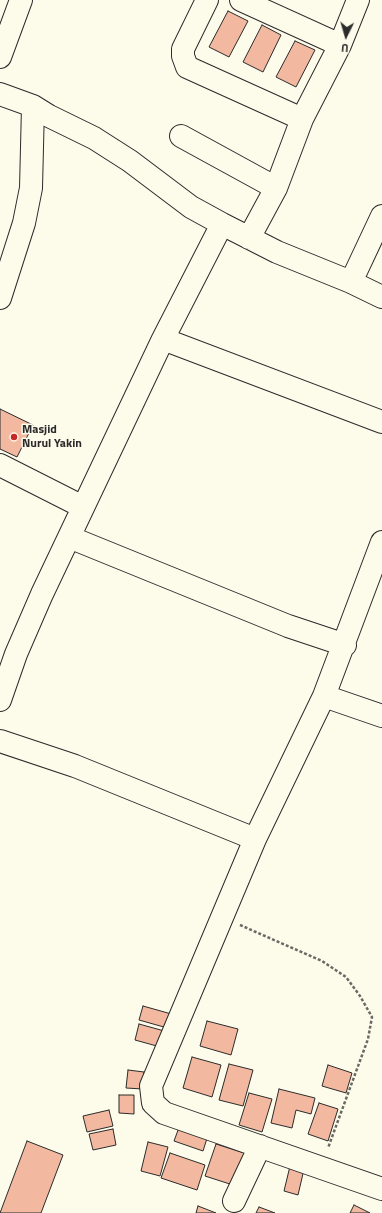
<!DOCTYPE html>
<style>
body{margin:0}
#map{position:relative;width:382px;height:1213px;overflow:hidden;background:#fdfbea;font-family:"Titillium Web",sans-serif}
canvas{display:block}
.north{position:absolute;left:326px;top:16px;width:40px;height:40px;-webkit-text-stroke:3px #fdfbea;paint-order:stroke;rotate:185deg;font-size:11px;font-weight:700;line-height:16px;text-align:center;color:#2b2b2b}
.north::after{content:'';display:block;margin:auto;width:14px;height:18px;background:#2b2b2b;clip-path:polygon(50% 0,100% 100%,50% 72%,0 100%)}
</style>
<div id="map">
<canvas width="382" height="1213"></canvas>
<div class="north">U</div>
</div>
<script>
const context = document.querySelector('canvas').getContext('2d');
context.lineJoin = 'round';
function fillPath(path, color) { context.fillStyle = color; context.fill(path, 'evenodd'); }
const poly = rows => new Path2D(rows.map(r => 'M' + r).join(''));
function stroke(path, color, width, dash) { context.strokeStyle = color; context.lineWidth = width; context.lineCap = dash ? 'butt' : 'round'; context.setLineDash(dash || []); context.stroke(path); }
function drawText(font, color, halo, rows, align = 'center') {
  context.font = font + ' "Titillium Web",sans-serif'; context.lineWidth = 3; context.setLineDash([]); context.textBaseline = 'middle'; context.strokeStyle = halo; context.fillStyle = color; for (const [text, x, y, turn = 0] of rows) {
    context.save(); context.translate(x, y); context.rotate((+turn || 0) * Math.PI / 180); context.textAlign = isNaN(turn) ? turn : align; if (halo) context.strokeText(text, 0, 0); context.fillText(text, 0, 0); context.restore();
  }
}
const building = poly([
 [228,11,248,21,229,57,209,47,228,11],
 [262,25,281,35,263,72,243,62,262,25],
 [295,41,315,50,296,87,276,77,295,41],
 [0,409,33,425,17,457,0,449,0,409],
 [143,1006,175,1015,171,1029,139,1020,143,1006],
 [207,1021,238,1029,231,1055,200,1046,207,1021],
 [139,1024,168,1032,164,1048,135,1040,139,1024],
 [192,1057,221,1065,212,1097,183,1088,192,1057],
 [229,1064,253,1070,243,1106,219,1100,229,1064],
 [328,1065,352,1073,346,1093,322,1086,328,1065],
 [128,1070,144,1072,143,1089,126,1088,128,1070],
 [279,1089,315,1098,311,1114,296,1110,292,1128,271,1123,279,1089],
 [249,1093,272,1099,262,1132,239,1125,249,1093],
 [119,1095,134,1095,134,1114,119,1113,119,1095],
 [319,1103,338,1109,328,1141,308,1134,319,1103],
 [109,1110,113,1126,87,1132,83,1116,109,1110],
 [181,1122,209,1132,203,1151,174,1141,181,1122],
 [113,1129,116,1145,93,1150,89,1134,113,1129],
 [27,1141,63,1155,41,1213,0,1213,27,1141],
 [148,1142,168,1147,160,1176,141,1171,148,1142],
 [216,1144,247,1154,236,1186,205,1176,216,1144],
 [170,1153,205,1165,197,1190,161,1178,170,1153],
 [291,1162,305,1165,298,1195,284,1191,291,1162],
 [354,1205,370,1213,350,1213,354,1205],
 [198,1206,216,1213,196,1213,198,1206],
 [259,1207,275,1213,256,1213,259,1207]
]);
fillPath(building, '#f2b8a0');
stroke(building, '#2b2b2b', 1);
const minor = poly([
 [207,0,183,49,183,56,187,67,302,119],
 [241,0,340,45],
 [0,57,21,0],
 [0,94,33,106,49,116,94,138,130,161,191,207,222,224,277,252,351,282,382,297],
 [181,136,276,188],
 [249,238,276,188,302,119,340,45,358,0],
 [351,282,382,216],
 [0,298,24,223,31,188,33,106],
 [163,339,382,422],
 [0,465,83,507],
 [69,537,288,626,345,645],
 [382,542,324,696,255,839,151,1086,153,1103,164,1113,382,1189],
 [324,696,382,716],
 [0,700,16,654,42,594,163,339,222,224],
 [0,741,75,766,255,839],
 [234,1201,260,1146]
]);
stroke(minor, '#2b2b2b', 24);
stroke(poly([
 [240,925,322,961,346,977,360,996,372,1017,368,1039,328,1148]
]), '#6a6964', 2.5, [3, 2]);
stroke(minor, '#fdfbea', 22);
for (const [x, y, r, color] of [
 [14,437,4,"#c62828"]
]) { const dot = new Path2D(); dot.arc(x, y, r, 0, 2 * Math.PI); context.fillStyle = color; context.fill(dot); stroke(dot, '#fdfbea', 1.5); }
drawText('bold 12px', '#2b2b2b', '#fdfbea', [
 ["Masjid",22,430],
 ["Nurul Yakin",22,444]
], 'left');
</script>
